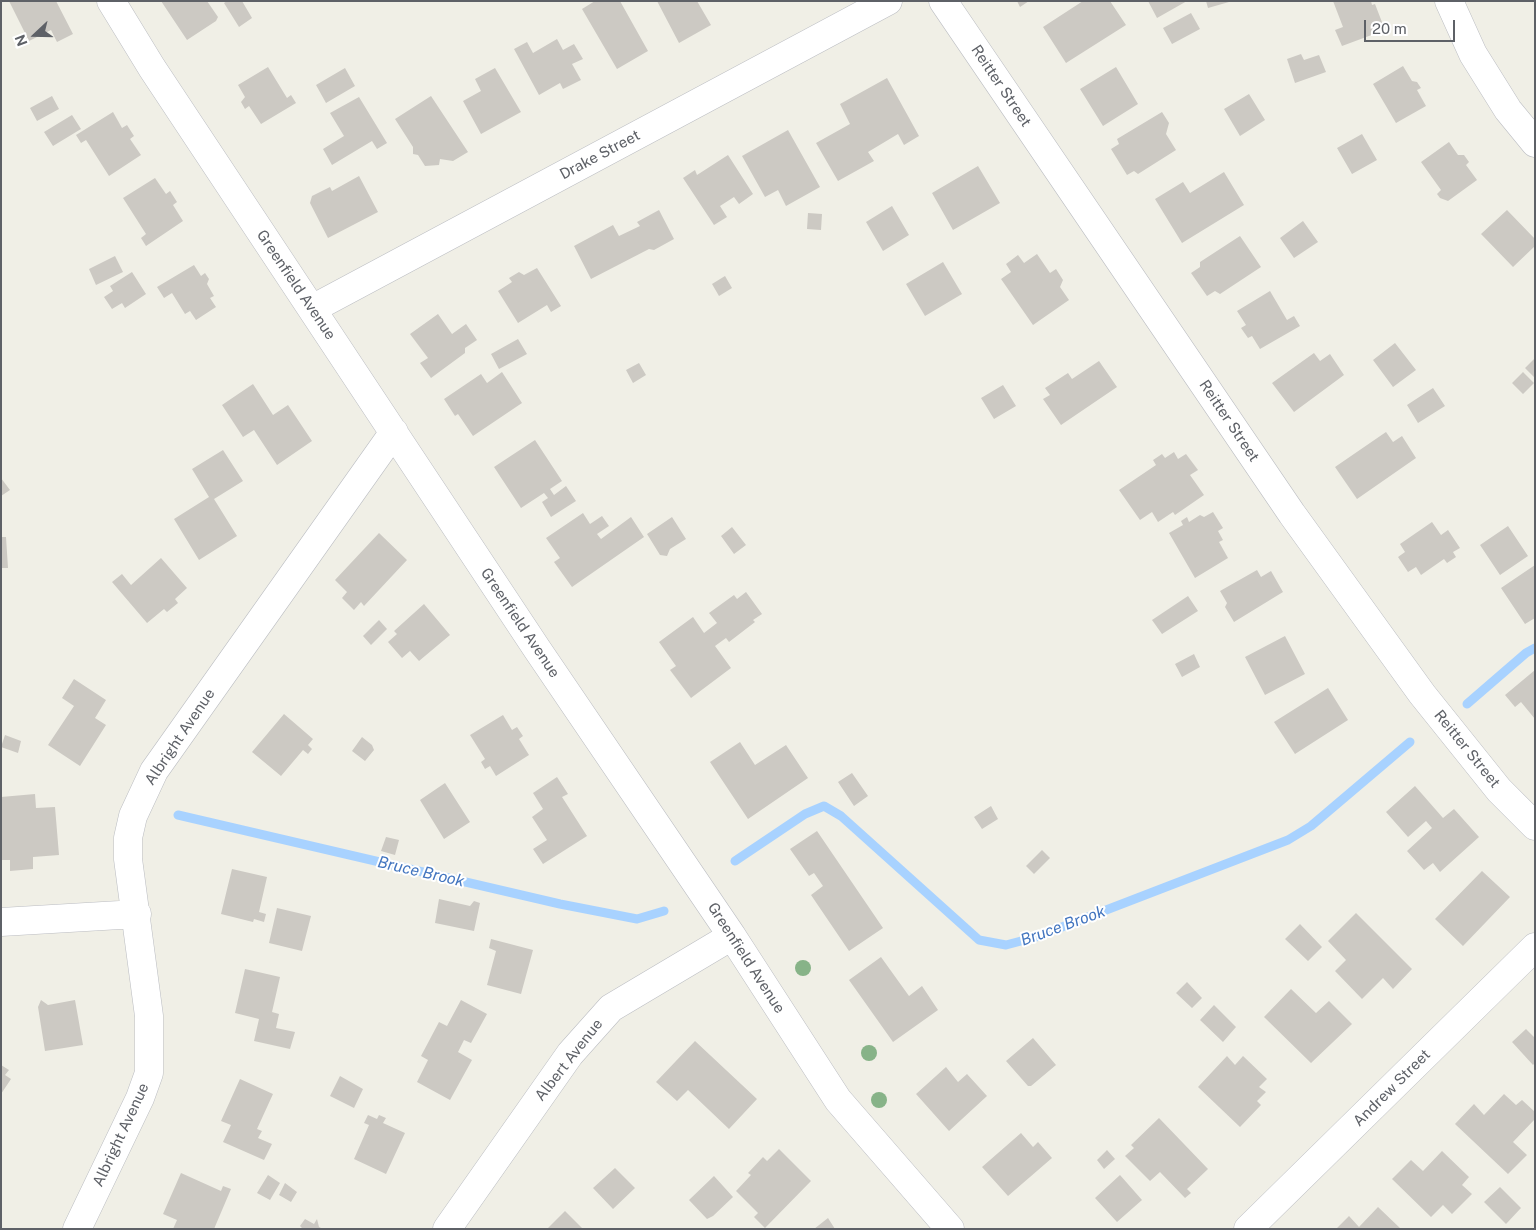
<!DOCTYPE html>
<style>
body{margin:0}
#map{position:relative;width:1536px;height:1230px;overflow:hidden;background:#f0efe6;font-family:"Public Sans",sans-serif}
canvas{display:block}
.frame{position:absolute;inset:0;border:2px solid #5e6167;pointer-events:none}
.north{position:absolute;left:10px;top:10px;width:50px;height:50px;-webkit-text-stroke:4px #fff;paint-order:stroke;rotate:249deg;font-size:14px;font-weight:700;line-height:20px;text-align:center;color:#5e6167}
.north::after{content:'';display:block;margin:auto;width:18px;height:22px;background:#5e6167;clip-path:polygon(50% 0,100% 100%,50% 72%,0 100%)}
.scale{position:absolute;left:1364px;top:20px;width:91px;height:22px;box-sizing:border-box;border:2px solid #5e6167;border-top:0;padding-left:6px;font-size:15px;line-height:18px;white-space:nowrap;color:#5e6167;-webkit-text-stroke:4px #fff;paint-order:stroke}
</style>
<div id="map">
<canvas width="1536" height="1230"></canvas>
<div class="frame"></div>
<div class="north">N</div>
<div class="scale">20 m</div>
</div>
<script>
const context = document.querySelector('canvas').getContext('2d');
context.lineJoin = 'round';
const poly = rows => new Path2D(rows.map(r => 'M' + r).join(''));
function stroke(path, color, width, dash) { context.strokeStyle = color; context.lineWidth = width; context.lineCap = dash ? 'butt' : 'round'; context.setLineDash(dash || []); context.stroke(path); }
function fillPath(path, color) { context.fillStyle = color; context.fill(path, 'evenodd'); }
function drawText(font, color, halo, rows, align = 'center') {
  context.font = font + ' "Public Sans",sans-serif'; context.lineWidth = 4; context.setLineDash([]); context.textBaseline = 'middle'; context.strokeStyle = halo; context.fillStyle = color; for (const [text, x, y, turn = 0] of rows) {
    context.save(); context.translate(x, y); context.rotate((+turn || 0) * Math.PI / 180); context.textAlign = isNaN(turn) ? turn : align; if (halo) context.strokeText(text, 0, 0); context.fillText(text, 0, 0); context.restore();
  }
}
stroke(poly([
 [1467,704,1526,653,1535,648],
 [178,815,560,904,637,919,664,911],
 [735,861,805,814,824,806,841,816,979,940,1006,945,1036,937,1288,840,1311,826,1410,742]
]), '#a8d2ff', 9);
fillPath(poly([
 [9,1,56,1,73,34,57,42,51,30,29,41],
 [161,1,207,1,218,17,216,21,187,40],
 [227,1,242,1,252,18,239,27,224,3],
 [595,1,620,1,648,51,617,69,582,9],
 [657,1,697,1,711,25,679,43],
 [1017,1,1029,1,1020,7],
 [1083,1,1110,1,1126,25,1066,63,1043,27],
 [1148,1,1187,1,1157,18],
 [1206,1,1229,1,1229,2,1208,8],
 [1333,1,1371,1,1372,5,1375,4,1385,30,1342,46,1335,30,1343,27],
 [1191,13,1200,29,1172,44,1163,28],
 [557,39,563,50,574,44,583,59,572,64,581,80,563,89,560,83,539,95,514,49,527,42,533,53],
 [1301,54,1304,60,1319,55,1326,72,1295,83,1287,59],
 [1403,66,1412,81,1417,82,1421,88,1417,90,1426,106,1396,123,1373,84],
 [268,67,287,98,291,95,296,103,261,124,249,106,245,109,241,102,245,97,238,85],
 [1116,67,1138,104,1103,126,1080,89],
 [345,68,355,86,326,103,316,85],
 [495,68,521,112,481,134,463,101,481,91,475,79],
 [887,78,919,136,904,145,898,134,868,152,874,161,838,181,816,143,850,124,840,104],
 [1249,94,1265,120,1240,136,1224,109],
 [52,96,59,109,37,121,30,108],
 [431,96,468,152,453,161,440,159,439,165,425,166,418,155,413,154,413,147,395,119],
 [359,97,387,143,377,149,372,141,332,165,323,149,344,136,330,113],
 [113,112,122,128,127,125,134,136,130,139,141,155,109,176,86,140,81,143,76,135],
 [1162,112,1169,123,1166,134,1176,150,1138,174,1134,171,1127,175,1111,149,1119,144,1117,139],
 [72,115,81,129,53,146,44,132],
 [788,130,820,187,786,206,778,190,765,197,742,156],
 [1362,134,1377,160,1352,174,1337,148],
 [1449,142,1458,155,1464,155,1469,162,1466,165,1477,180,1448,201,1440,198,1437,194,1441,190,1421,162],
 [728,155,753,194,739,204,734,197,720,206,727,217,714,225,683,178,695,170,697,175],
 [978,166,1000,203,953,230,932,193],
 [1224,172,1244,205,1182,243,1155,199,1183,182,1190,193],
 [359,176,378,212,328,238,310,203,312,196,330,187,332,191],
 [155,178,166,194,170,191,177,202,173,205,183,221,146,246,141,238,146,234,123,198],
 [892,206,909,235,883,251,866,222],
 [659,210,674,239,654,250,649,249,591,279,574,246,613,225,619,236,640,226,637,222],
 [1507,210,1535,239,1535,246,1513,267,1481,234],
 [808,213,822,214,821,230,807,229],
 [1303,221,1318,242,1294,258,1280,238],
 [1240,236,1261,267,1220,294,1215,291,1207,296,1191,273,1200,267,1200,262],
 [1037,254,1050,273,1056,269,1063,280,1060,287,1069,300,1033,325,1001,279,1011,272,1006,264,1018,255,1024,263],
 [115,256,123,272,96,285,89,269],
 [943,262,962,294,925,316,906,284],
 [194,265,201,276,205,273,209,279,207,284,214,296,210,298,216,307,196,320,190,311,185,314,172,293,164,298,157,287],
 [537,268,561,306,551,312,547,305,518,323,498,291,512,282,509,278,519,272,524,275],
 [132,272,146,294,125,308,122,303,112,309,104,297,113,291,110,286],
 [725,276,732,288,719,296,712,284],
 [1270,291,1287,320,1294,316,1300,326,1260,349,1252,336,1248,338,1241,328,1246,325,1237,311],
 [438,314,452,334,466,324,477,340,465,348,465,353,431,378,420,363,428,358,410,334],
 [518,339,527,354,499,369,491,354],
 [1395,343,1416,370,1393,387,1373,360],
 [1314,353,1320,361,1330,354,1344,375,1294,412,1272,383],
 [1535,358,1535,378,1525,368],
 [1099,361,1117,387,1061,425,1043,399,1050,395,1045,388,1068,373,1072,379],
 [639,363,646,375,633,383,626,370],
 [502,372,522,403,473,436,458,414,455,416,444,399,481,374,487,383],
 [1523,372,1534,383,1523,394,1512,383],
 [253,384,273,415,288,405,312,441,277,465,254,430,243,437,222,405],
 [1003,385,1016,406,994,419,981,398],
 [1433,388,1445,406,1418,423,1407,405],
 [1386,432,1393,442,1402,436,1416,458,1357,499,1335,467],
 [535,440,562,481,550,489,554,495,566,486,576,501,551,517,542,502,548,498,544,493,521,508,494,467],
 [223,450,243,481,214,499,237,536,199,560,174,519,209,497,192,469],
 [1174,452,1178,459,1186,454,1198,470,1190,475,1204,495,1175,515,1173,512,1158,522,1152,512,1140,520,1119,490,1156,465,1153,460,1162,454,1165,458],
 [1,478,10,490,1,496],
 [1213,512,1223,528,1218,531,1223,540,1219,542,1228,558,1195,578,1169,533,1183,525,1181,521,1187,517,1189,522,1200,515,1204,517],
 [583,513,590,524,602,516,609,526,597,534,601,539,631,517,644,537,572,587,554,562,560,558,546,538],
 [672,517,686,539,670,549,667,556,660,555,647,534],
 [1432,522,1441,535,1448,530,1460,548,1453,552,1456,557,1447,563,1444,559,1421,575,1416,567,1408,572,1398,557,1405,552,1400,544],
 [1508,526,1528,556,1500,575,1480,545],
 [732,527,746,545,734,554,721,536],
 [379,533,407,560,364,606,361,602,354,610,342,598,347,592,335,580],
 [1,537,6,537,8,568,1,568],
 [161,558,187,588,175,599,178,603,167,612,164,609,147,623,112,582,122,574,131,585],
 [1535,565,1535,618,1525,624,1501,588],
 [1257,570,1261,577,1271,571,1283,592,1234,622,1225,607,1227,603,1220,591],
 [746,592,762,614,753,620,755,622,729,642,726,638,715,646,731,668,691,698,670,670,676,666,659,642,693,617,704,633,717,623,709,613,734,595,737,599],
 [1188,596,1198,611,1162,634,1152,620],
 [424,604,450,635,419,661,410,651,402,658,388,642,397,634,394,631],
 [379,620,387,629,371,645,363,636],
 [1285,636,1305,674,1265,695,1245,657],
 [1194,654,1200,667,1182,677,1175,664],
 [1535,670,1535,719,1521,702,1515,707,1505,695],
 [74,679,106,700,95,718,106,725,80,766,48,745,74,706,62,698],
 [1328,688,1348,720,1295,754,1274,722],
 [284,714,313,739,308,745,312,749,308,754,303,750,281,776,252,752],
 [503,715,512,730,517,727,523,736,519,739,529,755,496,776,490,766,485,769,481,762,485,759,470,735],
 [5,735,21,741,18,753,1,747],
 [362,737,372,745,374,750,365,761,352,751],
 [740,742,755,765,786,745,808,778,748,819,710,762],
 [852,773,868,796,854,806,838,782],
 [557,777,568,794,562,797,587,836,543,864,533,849,547,840,532,817,543,809,533,793],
 [445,783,470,822,444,839,420,800],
 [1415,786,1443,818,1454,809,1479,837,1440,872,1433,863,1424,870,1407,851,1432,828,1426,821,1408,837,1386,812],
 [35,794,36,808,55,807,59,855,33,857,33,869,10,871,10,860,1,860,1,797],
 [991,806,998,819,982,829,974,817],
 [817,831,883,928,849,951,811,895,823,886,814,873,809,876,790,849],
 [386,837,399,840,395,855,381,851],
 [1042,850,1050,858,1034,874,1026,866],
 [232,869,267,877,259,912,266,914,264,922,254,919,253,922,221,914],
 [1482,871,1510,897,1463,946,1435,919],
 [439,899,470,906,474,901,480,903,474,931,435,923],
 [277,908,311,916,302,951,269,943],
 [1356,913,1412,969,1393,989,1383,978,1362,999,1335,971,1346,960,1328,941],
 [1300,924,1322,947,1308,961,1285,939],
 [491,939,533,950,521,994,487,985,496,951,489,948],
 [881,957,909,996,922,986,938,1010,893,1042,849,980],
 [245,969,280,977,272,1012,279,1014,276,1028,295,1032,290,1049,254,1041,259,1019,235,1013],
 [1187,982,1202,998,1192,1008,1176,993],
 [1291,989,1316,1013,1329,1001,1352,1024,1311,1063,1264,1017],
 [41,1000,48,1005,75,1000,83,1045,45,1051,38,1007],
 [461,1000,487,1014,471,1043,464,1040,458,1052,472,1060,450,1100,417,1082,428,1060,421,1056,439,1022,447,1026],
 [1214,1005,1236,1027,1223,1042,1200,1020],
 [1526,1029,1535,1038,1535,1063,1533,1065,1512,1042],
 [1033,1038,1056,1065,1031,1086,1028,1086,1006,1061],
 [695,1041,757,1099,729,1129,688,1090,677,1101,656,1082],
 [1227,1056,1235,1065,1243,1056,1267,1079,1259,1087,1266,1092,1257,1101,1261,1105,1240,1127,1198,1087],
 [1,1065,9,1070,5,1075,11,1079,1,1094],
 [946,1067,958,1082,967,1074,987,1096,949,1131,916,1094],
 [340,1076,363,1089,354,1108,330,1096],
 [240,1079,273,1094,257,1129,262,1131,258,1138,272,1144,264,1160,223,1142,231,1125,221,1121],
 [1504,1094,1516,1105,1522,1100,1535,1112,1535,1119,1513,1142,1527,1155,1508,1174,1455,1124,1474,1104,1484,1115],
 [368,1115,377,1119,379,1115,386,1118,383,1123,405,1133,386,1174,354,1159,369,1125,364,1123],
 [1159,1118,1208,1169,1187,1189,1191,1193,1185,1198,1160,1172,1150,1181,1125,1156,1134,1148,1131,1145],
 [1021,1133,1033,1147,1038,1142,1052,1158,1008,1196,982,1167],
 [779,1149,811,1181,765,1228,754,1217,758,1213,736,1191,751,1175,748,1173,763,1157,767,1161],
 [1107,1150,1115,1159,1104,1169,1097,1160],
 [1442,1151,1469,1177,1462,1185,1472,1194,1452,1214,1443,1205,1431,1217,1392,1179,1411,1160,1423,1171],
 [615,1168,635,1188,613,1209,593,1188],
 [181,1173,221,1191,223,1186,231,1189,214,1229,173,1229,177,1220,163,1214],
 [268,1175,280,1183,270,1200,257,1193],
 [1120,1175,1142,1200,1117,1222,1095,1198],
 [714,1176,733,1197,713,1216,707,1219,689,1200],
 [285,1183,297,1192,291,1202,279,1195],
 [1500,1187,1521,1208,1506,1224,1484,1202],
 [1378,1207,1401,1229,1336,1229,1349,1216,1359,1227],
 [565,1211,583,1229,547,1229],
 [828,1218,835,1229,814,1229],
 [305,1219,314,1224,317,1219,319,1227,323,1229,303,1229,300,1226]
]), '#ccc9c3');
const street = poly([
 [111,1,152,68,537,649,732,936,838,1100,950,1229],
 [943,1,1292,514,1422,694,1499,790,1535,826],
 [1449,1,1473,54,1508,110,1535,143],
 [312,309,888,1],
 [1,922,137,914],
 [77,1229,140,1098,149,1073,149,1016,128,859,128,838,133,816,154,771,394,432],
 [447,1229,570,1054,611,1008,732,936],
 [1248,1229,1535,947]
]);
stroke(street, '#bbbdc2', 29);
stroke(street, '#fff', 28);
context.fillStyle = '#87b388';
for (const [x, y] of [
 [803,968],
 [869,1053],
 [879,1100]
]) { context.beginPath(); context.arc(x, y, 8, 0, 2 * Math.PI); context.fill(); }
drawText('15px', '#5e6167', '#fff', [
 ["Reitter Street",1001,86,56],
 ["Drake Street",600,155,-28],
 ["Greenfield Avenue",296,285,56],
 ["Reitter Street",1229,421,56],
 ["Greenfield Avenue",520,623,56],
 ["Albright Avenue",180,737,-56],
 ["Reitter Street",1467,749,51],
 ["Greenfield Avenue",746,958,57],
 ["Albert Avenue",569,1060,-52],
 ["Andrew Street",1392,1088,-45],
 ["Albright Avenue",121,1135,-65]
]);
drawText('italic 16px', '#4275bf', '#fff', [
 ["Bruce Brook",421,872,13],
 ["Bruce Brook",1063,926,-20]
]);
</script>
